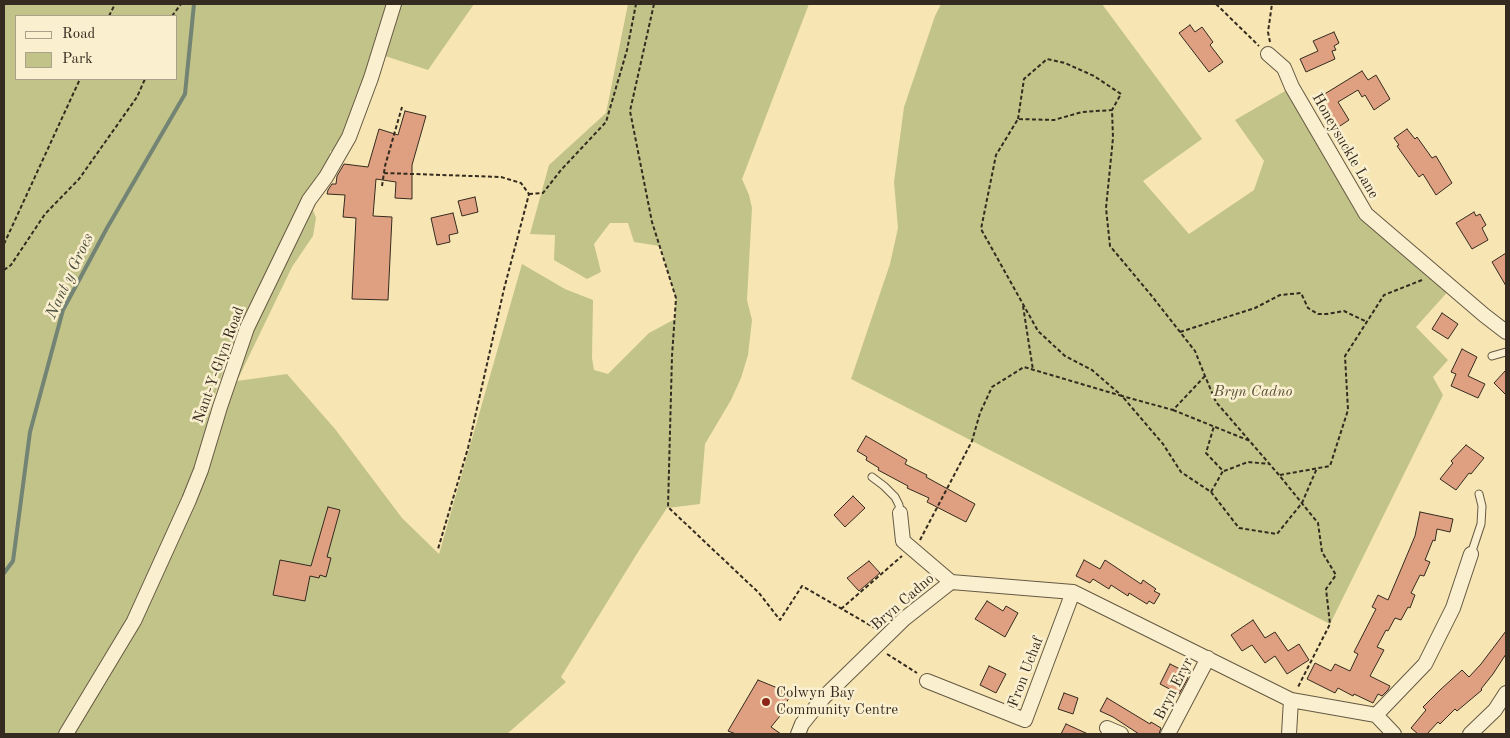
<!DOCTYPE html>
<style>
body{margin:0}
#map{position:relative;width:1510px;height:738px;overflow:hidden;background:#f7e6b3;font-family:"Old Standard TT",serif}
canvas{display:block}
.frame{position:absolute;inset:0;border:5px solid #342a1f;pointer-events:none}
.legend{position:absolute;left:15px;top:15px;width:162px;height:65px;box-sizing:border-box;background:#faefce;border:1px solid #aba088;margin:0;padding:6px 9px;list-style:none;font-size:15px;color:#342a1f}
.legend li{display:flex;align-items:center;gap:10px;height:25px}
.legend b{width:25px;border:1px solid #aba088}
</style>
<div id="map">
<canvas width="1510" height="738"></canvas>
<div class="frame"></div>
<ul class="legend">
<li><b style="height:6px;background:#faefce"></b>Road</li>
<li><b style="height:14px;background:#c2c389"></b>Park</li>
</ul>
</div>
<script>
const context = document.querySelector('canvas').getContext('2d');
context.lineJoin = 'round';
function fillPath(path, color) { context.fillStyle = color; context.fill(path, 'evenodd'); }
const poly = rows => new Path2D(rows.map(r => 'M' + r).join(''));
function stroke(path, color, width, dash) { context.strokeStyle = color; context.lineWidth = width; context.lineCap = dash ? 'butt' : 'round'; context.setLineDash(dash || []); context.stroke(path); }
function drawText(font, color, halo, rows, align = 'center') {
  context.font = font + ' "Old Standard TT",serif'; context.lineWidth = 5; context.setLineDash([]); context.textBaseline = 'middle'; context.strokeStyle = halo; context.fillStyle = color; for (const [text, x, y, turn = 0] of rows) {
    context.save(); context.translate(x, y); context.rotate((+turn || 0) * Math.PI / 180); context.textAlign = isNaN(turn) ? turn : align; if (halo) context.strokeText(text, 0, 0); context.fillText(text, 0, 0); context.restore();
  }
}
fillPath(poly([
 [4,4,390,4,359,96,336,152,330,151,330,161,257,294,227,361,212,403,202,448,260,308,311,205,316,218,313,236,292,267,237,381,287,374,335,429,402,518,439,554,522,264,565,289,593,300,592,358,594,370,608,374,649,333,675,319,676,298,660,246,634,242,628,223,610,223,594,244,601,272,587,279,554,260,555,235,530,234,549,165,606,113,628,4,809,4,742,179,749,195,752,208,747,300,752,320,748,355,741,378,731,400,705,444,700,504,667,508,638,552,561,677,566,682,507,734,4,734],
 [16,16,176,16,176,79,16,79],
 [399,4,474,4,428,70,385,56],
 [941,4,1102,4,1202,139,1143,181,1189,234,1254,190,1264,161,1235,120,1292,87,1366,214,1452,287,1416,327,1448,360,1433,377,1443,395,1330,624,851,379,890,264,898,228,894,182,904,107,935,16]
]), '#c2c389');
stroke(poly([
 [4,573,13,561,30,432,63,310,107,228,185,94,194,4]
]), '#738474', 4);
const building = poly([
 [1190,25,1195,32,1202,27,1213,42,1210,45,1223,62,1209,72,1179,33,1190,25],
 [1334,32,1339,43,1334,46,1336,50,1332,51,1335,59,1306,72,1300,59,1318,51,1313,41,1334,32],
 [1362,71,1368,80,1376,75,1390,99,1374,110,1365,95,1362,97,1358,90,1338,102,1349,120,1337,128,1318,98,1362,71],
 [405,111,426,116,412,165,412,199,395,198,396,182,376,179,373,216,392,217,388,300,352,299,356,218,343,217,345,195,327,194,328,190,332,184,336,184,337,176,344,164,368,167,379,129,398,135,405,111],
 [1407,129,1415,139,1417,137,1432,158,1436,156,1452,183,1436,195,1423,174,1419,177,1397,146,1399,145,1394,138,1407,129],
 [475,197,478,212,462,216,458,201,475,197],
 [1474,212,1476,216,1480,214,1486,225,1482,228,1488,240,1472,249,1456,223,1474,212],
 [453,213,458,233,449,235,450,242,437,245,431,218,453,213],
 [1506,253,1506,286,1492,262,1506,253],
 [1442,313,1458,324,1448,339,1432,329,1442,313],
 [1462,349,1477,357,1468,376,1485,384,1478,398,1451,386,1456,374,1451,372,1462,349],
 [1506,370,1506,395,1494,383,1506,370],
 [866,436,907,460,905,464,927,475,926,477,975,504,966,522,927,502,929,498,907,488,908,486,878,470,879,468,866,460,867,457,857,451,866,436],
 [1466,445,1484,458,1471,474,1469,473,1456,490,1440,479,1453,463,1451,461,1466,445],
 [853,496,865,508,845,527,834,515,853,496],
 [328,507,340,510,327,557,331,558,326,577,320,575,319,578,310,576,305,601,273,595,280,560,311,566,328,507],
 [1420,512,1453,519,1450,532,1437,529,1435,541,1433,540,1425,560,1430,562,1424,576,1420,575,1411,593,1415,595,1410,608,1408,607,1401,620,1395,618,1388,631,1386,630,1377,647,1384,650,1370,676,1390,686,1388,690,1382,696,1378,694,1373,703,1354,694,1353,696,1338,688,1335,693,1307,679,1315,663,1331,671,1335,664,1350,671,1358,654,1354,652,1376,609,1372,607,1378,595,1388,600,1402,567,1415,536,1420,512],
 [1084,560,1100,569,1105,560,1141,584,1143,580,1156,589,1154,591,1160,594,1154,604,1149,601,1147,604,1129,593,1128,596,1111,585,1109,589,1093,579,1090,583,1076,576,1084,560],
 [869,561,880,573,859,591,847,578,869,561],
 [987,601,1003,611,1006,606,1018,613,1005,637,975,619,987,601],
 [1253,620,1265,638,1275,632,1288,651,1299,644,1309,660,1287,674,1275,656,1265,663,1252,645,1242,651,1231,635,1253,620],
 [1506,631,1506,654,1493,674,1481,689,1482,690,1457,711,1455,709,1440,724,1438,722,1427,734,1418,734,1411,728,1426,710,1423,707,1440,690,1462,670,1469,677,1481,664,1506,631],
 [1170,664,1186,672,1184,676,1188,678,1179,694,1160,684,1170,664],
 [989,666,1006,674,996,693,980,685,989,666],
 [758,680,792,694,781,710,784,711,771,727,781,734,736,734,728,731,758,680],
 [1064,693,1078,698,1073,714,1058,709,1064,693],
 [1107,698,1150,724,1151,722,1161,728,1159,734,1139,734,1113,717,1100,711,1107,698],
 [1066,724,1088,734,1061,734,1066,724]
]);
fillPath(building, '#dea081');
stroke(building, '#342a1f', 1);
const service = poly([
 [1492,356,1506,352],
 [872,477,884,486,895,497,899,505,900,513],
 [1471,554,1481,524,1482,506,1479,494]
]);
const minor = poly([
 [1268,54,1284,68,1292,87,1366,214,1484,315,1506,332],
 [900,513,903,541,951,582],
 [927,681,1025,720,1073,592],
 [1376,715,1425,664,1453,608,1471,554],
 [1107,728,1121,734],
 [66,734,134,621,189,500,201,470,220,407,247,328,309,200,326,177,349,137,371,78,394,4],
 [798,734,802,724,823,698,904,619,951,582,1073,592,1291,700,1376,715,1394,734],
 [1168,734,1208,658],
 [1289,734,1291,700],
 [1470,734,1495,710,1506,693]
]);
stroke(service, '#655944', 9);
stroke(minor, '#655944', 16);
stroke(poly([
 [654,4,630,111,652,222,676,298,672,356,668,507,759,593,780,620,802,586,875,628],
 [1216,4,1259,46],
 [109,16,115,4],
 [172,16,181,4],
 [1270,42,1268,32,1272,4],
 [1018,119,1024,79,1047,59,1065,63,1094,76,1121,94,1112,110],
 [384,173,501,177,521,183,529,194,504,289,468,448,438,549],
 [382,186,385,166,402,107],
 [529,194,543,193,561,170,606,122,627,50,636,4],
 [4,244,80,79],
 [4,270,11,265,45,214,79,179,137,97,145,79],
 [1023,306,1033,370],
 [1180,332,1255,308,1280,295,1301,293,1308,308,1318,314,1327,314,1344,311,1367,322],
 [1205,376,1173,410,1122,396,1092,370,1065,356,1038,331,981,229,996,155,1018,119,1054,120,1082,112,1112,110,1113,138,1106,208,1110,246,1151,295,1195,351,1205,376,1216,402,1279,475,1318,523,1322,552,1336,575,1326,589,1330,624,1298,687],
 [1173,410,1250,441],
 [1224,471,1248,462,1270,464],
 [1280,475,1330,466,1348,410,1345,356,1384,295,1422,280],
 [1211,492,1223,471,1206,453,1214,426],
 [920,540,972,441,980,413,992,387,1024,367,1122,396,1163,444,1181,472,1211,492,1239,528,1277,534,1302,503,1317,468],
 [841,609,902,556],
 [887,654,917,673]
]), '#342a1f', 2, [4, 2.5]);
stroke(service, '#faefce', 7);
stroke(minor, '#faefce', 14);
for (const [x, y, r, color] of [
 [766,702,5,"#8f2418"]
]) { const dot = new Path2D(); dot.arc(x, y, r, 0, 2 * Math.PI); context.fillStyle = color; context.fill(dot); stroke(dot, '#faefce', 2); }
drawText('15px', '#342a1f', '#faefce', [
 ["Honeysuckle Lane",1345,146,60],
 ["Nant-Y-Glyn Road",219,365,-70],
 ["Bryn Cadno",903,602,-41],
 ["Fron Uchaf",1026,672,-69],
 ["Bryn Eryr",1174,689,-63]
]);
drawText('italic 15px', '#58503a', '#faefce', [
 ["Bryn Cadno",1253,392]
]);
drawText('15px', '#342a1f', '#faefce', [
 ["Colwyn Bay",776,693],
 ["Community Centre",776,710]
], 'left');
drawText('italic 16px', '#4e5042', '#faefce', [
 ["Nant y Groes",70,276,-65]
]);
</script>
